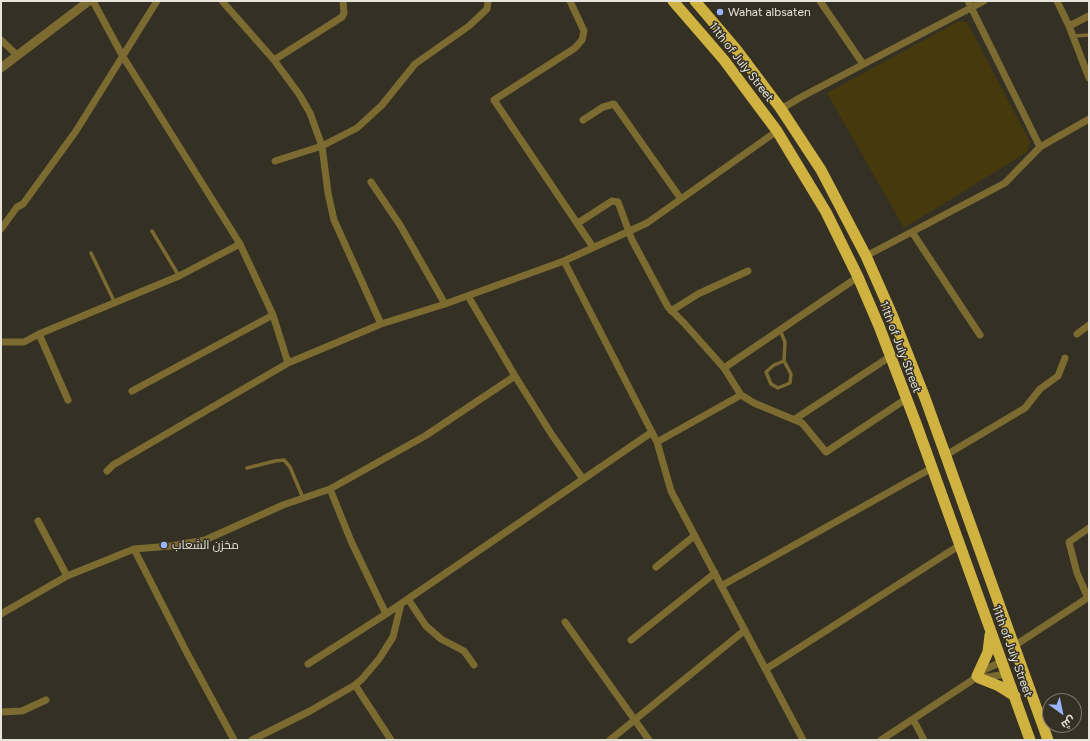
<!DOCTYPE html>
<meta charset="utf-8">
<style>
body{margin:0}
#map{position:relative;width:1090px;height:741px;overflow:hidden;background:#343023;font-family:Figtree,Cairo,sans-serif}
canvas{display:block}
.frame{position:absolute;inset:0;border:2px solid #e7e4dc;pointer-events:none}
.north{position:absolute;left:1042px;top:693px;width:40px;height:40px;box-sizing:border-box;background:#343023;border:1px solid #7c786d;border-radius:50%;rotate:147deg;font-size:11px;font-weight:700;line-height:16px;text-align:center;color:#e7e4dc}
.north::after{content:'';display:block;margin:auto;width:14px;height:18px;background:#9ab5fd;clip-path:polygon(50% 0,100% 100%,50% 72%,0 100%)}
</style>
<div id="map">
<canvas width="1090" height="741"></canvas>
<div class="frame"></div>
<div class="north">ش</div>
</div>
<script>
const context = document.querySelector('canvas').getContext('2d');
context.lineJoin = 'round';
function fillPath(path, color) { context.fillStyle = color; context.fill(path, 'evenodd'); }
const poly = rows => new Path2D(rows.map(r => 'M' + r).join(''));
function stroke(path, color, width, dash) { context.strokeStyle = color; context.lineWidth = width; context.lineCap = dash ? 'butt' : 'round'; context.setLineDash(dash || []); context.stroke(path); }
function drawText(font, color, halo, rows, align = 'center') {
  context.font = font + ' Figtree,Cairo,sans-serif'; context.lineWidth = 3; context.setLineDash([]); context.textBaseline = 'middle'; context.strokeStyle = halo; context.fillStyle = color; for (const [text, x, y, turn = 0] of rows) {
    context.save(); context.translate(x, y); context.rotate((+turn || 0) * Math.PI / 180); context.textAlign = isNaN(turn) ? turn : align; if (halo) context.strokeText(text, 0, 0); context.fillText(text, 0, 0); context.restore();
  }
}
fillPath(poly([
 [959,21,967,22,1030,142,1027,152,904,228,827,93]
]), '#463a0c');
stroke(poly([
 [1073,36,1089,35],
 [152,231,179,276],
 [91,253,115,303],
 [780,330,785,342,784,361,791,374,790,383,778,388,771,384,766,372,774,365,784,361],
 [247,468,275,461,284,460,290,467,303,498]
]), '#7c6b30', 3.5);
stroke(poly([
 [93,1,122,55,240,244,273,315,288,363],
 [222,1,274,60,299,94,310,113,322,146,328,193,334,220,381,324],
 [570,1,584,31,582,40,575,48,494,100,593,247],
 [820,1,863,64],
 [968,1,1040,147],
 [1057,1,1069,26,1089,78],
 [1069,26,1089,16],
 [1,40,17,55],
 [274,60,342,17,344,13,343,1],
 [781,109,803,96,984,1],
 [583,120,603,107,614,104,681,199],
 [275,161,322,146,357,128,382,105,415,64,469,26,487,9,488,1],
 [371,182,400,225,445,304],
 [578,223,612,201,618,202,632,240,668,307,684,323,724,368,741,395,754,403,802,423,826,452,906,399],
 [1,229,17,207,23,204,76,131,157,1],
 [912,232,980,335],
 [866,256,1005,183,1040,147,1089,119],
 [564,261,657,442,671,491,803,740],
 [468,296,515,376],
 [671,311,698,294,748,271],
 [39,334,68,400],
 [1077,334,1089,325],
 [1,342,24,342,39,334,179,276,240,244],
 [724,368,858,277],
 [132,391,273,315],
 [795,419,891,356],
 [657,442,741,395],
 [946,455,1025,408,1040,389,1058,376,1065,358],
 [107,471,113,465,288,363,381,324,445,304,564,261,647,223,777,131],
 [330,489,351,541,386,614],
 [38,521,67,576],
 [134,549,187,653,234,740],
 [656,567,694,536],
 [721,586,932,468],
 [1088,598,1077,573,1069,542,1089,528],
 [408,599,426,626,441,639,464,651,474,665],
 [1,614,67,576,134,549,171,546,205,540,283,505,330,489,425,436,515,376,552,435,583,479],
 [565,622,649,740],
 [631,640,715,573],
 [1014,646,1089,597],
 [308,664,386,614,652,432],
 [766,669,960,545],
 [982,678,1006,674],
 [355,685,391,740],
 [1,712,22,711,46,700],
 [913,719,924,740],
 [252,740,310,711,355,685,362,679,379,659,393,637,401,604],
 [610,740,745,630],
 [881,740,971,681,984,670,1001,662]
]), '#7c6b30', 7);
stroke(poly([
 [1,68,89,1]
]), '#7c6b30', 9);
stroke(poly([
 [673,1,724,60,777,131,826,212,858,277,879,326,917,426,1030,740],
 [695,1,736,49,781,109,821,170,866,256,893,317,925,398,1048,740],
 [977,676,988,652,990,635],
 [979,678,999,686,1015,696]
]), '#d0b240', 11);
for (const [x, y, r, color] of [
 [720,12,4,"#9ab5fd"],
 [164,545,4,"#9ab5fd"]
]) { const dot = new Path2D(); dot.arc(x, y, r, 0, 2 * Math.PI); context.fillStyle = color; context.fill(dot); stroke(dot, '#343023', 1.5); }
drawText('12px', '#e7e4dc', '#343023', [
 ["Wahat albsaten",728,12],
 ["مخزن الشعاب",172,545]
], 'left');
drawText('12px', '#e7e4dc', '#343023', [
 ["11th of July Street",741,62,52],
 ["11th of July Street",900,347,69],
 ["11th of July Street",1012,651,70]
]);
</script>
